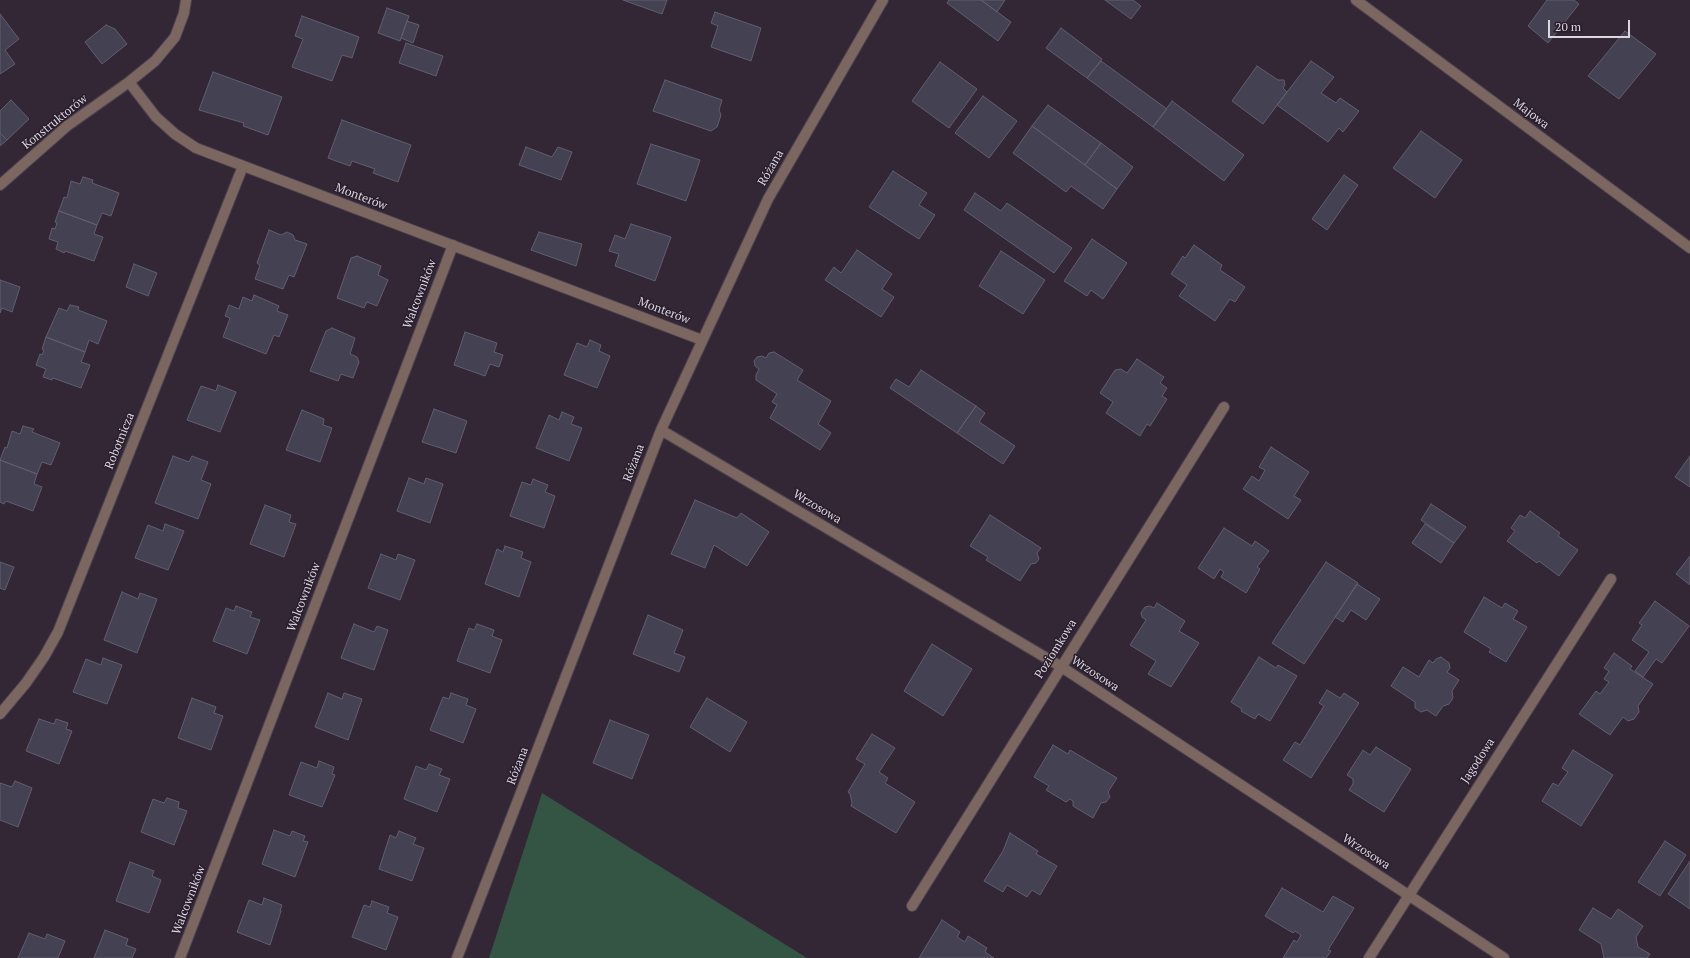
<!DOCTYPE html>
<meta charset="utf-8">
<style>
body{margin:0}
#map{position:relative;width:1690px;height:958px;overflow:hidden;background:#332736;font-family:"PT Serif",serif}
canvas{display:block}
.scale{position:absolute;left:1548px;top:20px;width:82px;height:18px;box-sizing:border-box;border:2px solid #ddd5df;border-top:0;padding-left:5px;font-size:12px;line-height:14px;white-space:nowrap;color:#ddd5df;-webkit-text-stroke:3px #291e2c;paint-order:stroke}
</style>
<div id="map">
<canvas width="1690" height="958"></canvas>
<div class="scale">20 m</div>
</div>
<script>
const context = document.querySelector('canvas').getContext('2d');
context.lineJoin = 'round';
function fillPath(path, color) { context.fillStyle = color; context.fill(path, 'evenodd'); }
const poly = rows => new Path2D(rows.map(r => 'M' + r).join(''));
function stroke(path, color, width, dash) { context.strokeStyle = color; context.lineWidth = width; context.lineCap = dash ? 'butt' : 'round'; context.setLineDash(dash || []); context.stroke(path); }
function drawText(font, color, halo, rows, align = 'center') {
  context.font = font + ' "PT Serif",serif'; context.lineWidth = 3; context.setLineDash([]); context.textBaseline = 'middle'; context.strokeStyle = halo; context.fillStyle = color; for (const [text, x, y, turn = 0] of rows) {
    context.save(); context.translate(x, y); context.rotate((+turn || 0) * Math.PI / 180); context.textAlign = isNaN(turn) ? turn : align; if (halo) context.strokeText(text, 0, 0); context.fillText(text, 0, 0); context.restore();
  }
}
fillPath(poly([
 [542,793,807,958,489,958]
]), '#345444');
const building = poly([
 [623,0,667,0,662,14,623,0],
 [949,0,981,0,1011,22,998,41,947,3,949,0],
 [981,0,1005,0,997,12,981,0],
 [1105,0,1133,0,1141,6,1131,19,1105,0],
 [1547,0,1574,0,1579,4,1548,43,1528,26,1547,0],
 [387,8,409,16,400,41,378,33,387,8],
 [715,12,761,28,751,61,711,47,718,26,711,23,715,12],
 [0,14,19,39,5,50,15,64,0,74,0,14],
 [302,16,359,37,352,58,342,55,332,81,292,67,303,39,295,36,302,16],
 [407,21,419,25,413,43,401,38,407,21],
 [106,25,115,29,127,44,102,64,85,42,106,25],
 [1061,28,1102,59,1087,78,1046,48,1061,28],
 [1625,31,1656,54,1619,99,1588,76,1625,31],
 [406,43,443,56,436,76,399,63,406,43],
 [1101,61,1167,109,1153,127,1087,78,1101,61],
 [1311,61,1334,77,1321,93,1336,103,1340,98,1359,111,1343,132,1339,128,1328,142,1277,105,1311,61],
 [940,62,977,89,949,128,912,101,940,62],
 [1257,66,1278,80,1284,80,1285,85,1283,88,1287,92,1263,124,1232,101,1257,66],
 [213,72,282,97,268,135,243,126,244,123,199,110,213,72],
 [665,80,722,100,719,110,721,115,717,127,711,131,653,111,665,80],
 [983,96,1017,121,989,158,955,133,983,96],
 [11,100,29,119,7,140,0,133,0,111,11,100],
 [1172,101,1244,155,1224,181,1153,127,1172,101],
 [1048,105,1101,143,1085,165,1032,126,1048,105],
 [342,120,411,145,398,182,373,173,375,169,352,161,350,166,328,158,342,120],
 [1032,126,1117,189,1103,209,1071,186,1066,192,1013,153,1032,126],
 [1421,131,1462,160,1435,198,1393,168,1421,131],
 [0,133,7,140,0,146,0,133],
 [1101,143,1133,167,1117,189,1085,165,1101,143],
 [651,144,700,160,686,201,637,184,651,144],
 [526,147,552,157,558,147,572,152,561,180,519,165,526,147],
 [893,171,927,193,919,205,935,215,919,239,869,207,893,171],
 [1344,175,1358,185,1327,230,1312,219,1344,175],
 [83,177,93,180,92,183,119,193,111,216,102,213,97,225,59,211,64,197,67,198,71,181,80,184,83,177],
 [975,193,1001,211,1007,203,1072,248,1054,273,964,210,975,193],
 [59,211,97,225,94,234,103,237,94,261,65,251,64,253,56,249,58,242,49,239,52,228,55,229,57,223,55,222,59,211],
 [631,224,671,237,655,281,615,266,619,254,609,251,615,235,625,239,631,224],
 [269,230,281,235,287,232,293,235,295,240,307,244,294,277,289,275,283,289,255,279,260,265,257,263,269,230],
 [539,232,582,244,576,266,531,250,539,232],
 [1092,239,1127,263,1103,299,1091,290,1087,296,1064,281,1092,239],
 [1194,245,1222,265,1220,270,1245,287,1235,302,1230,299,1215,321,1179,296,1187,285,1171,274,1183,256,1185,258,1194,245],
 [857,250,892,274,882,289,894,297,881,317,825,280,834,267,841,273,857,250],
 [1001,251,1045,280,1023,314,979,286,1001,251],
 [357,256,381,266,378,275,388,280,377,306,367,302,364,308,337,298,351,258,357,256],
 [134,264,157,273,148,296,126,287,134,264],
 [0,280,20,287,12,312,2,308,0,313,0,280],
 [254,295,279,306,277,311,288,315,279,337,274,335,266,354,223,337,230,318,225,316,229,305,239,309,243,297,252,301,254,295],
 [70,305,79,307,78,310,107,321,98,344,89,340,85,352,46,337,59,308,67,311,70,305],
 [332,328,355,338,350,354,357,357,359,362,353,378,341,374,338,381,310,371,326,331,332,328],
 [465,332,497,343,494,352,503,355,499,367,490,364,485,376,454,365,465,332],
 [46,337,85,352,81,362,90,365,81,388,53,378,52,380,43,377,46,369,36,365,40,354,42,355,44,350,42,349,46,337],
 [590,340,601,345,599,351,610,356,597,388,564,375,577,343,587,347,590,340],
 [774,352,803,370,797,380,831,401,818,424,831,433,820,450,770,418,777,405,772,402,777,394,756,380,756,375,759,369,755,366,754,361,757,357,762,356,766,358,769,353,774,352],
 [1137,359,1164,377,1160,383,1167,388,1162,396,1167,399,1150,426,1147,424,1140,436,1106,413,1113,402,1100,393,1115,370,1121,369,1127,373,1137,359],
 [921,370,976,406,957,433,890,388,896,379,909,387,921,370],
 [218,385,236,392,220,432,187,420,201,386,216,391,218,385],
 [976,406,985,413,979,422,1015,446,1003,464,957,433,976,406],
 [434,409,467,421,456,453,422,442,434,409],
 [302,410,324,419,323,425,332,428,320,462,286,450,302,410],
 [562,412,574,417,571,424,582,428,569,461,536,448,549,415,559,420,562,412],
 [23,426,34,429,32,432,60,443,51,465,42,462,37,474,0,460,5,447,7,448,12,431,20,434,23,426],
 [1271,447,1309,472,1294,496,1301,500,1288,519,1243,489,1252,476,1259,481,1265,470,1259,467,1271,447],
 [173,456,189,462,192,456,208,462,201,480,211,484,198,519,155,503,173,456],
 [1690,456,1690,487,1675,477,1690,456],
 [0,460,37,474,34,484,42,487,33,511,6,501,4,504,0,502,0,460],
 [409,478,424,484,426,478,443,484,430,523,397,511,409,478],
 [533,479,548,485,545,492,555,496,544,528,510,516,522,482,531,485,533,479],
 [695,500,737,518,741,513,769,532,747,566,714,545,705,568,671,554,695,500],
 [1431,504,1466,527,1454,543,1421,520,1431,504],
 [265,505,291,515,289,522,296,524,284,557,250,544,265,505],
 [1530,511,1560,533,1558,536,1578,550,1559,576,1539,561,1537,563,1507,541,1515,531,1511,528,1520,515,1525,518,1530,511],
 [990,515,1041,548,1037,553,1039,559,1036,563,1031,564,1020,581,986,560,988,557,970,546,990,515],
 [165,524,184,531,168,570,135,558,148,525,163,531,165,524],
 [1425,524,1454,543,1441,563,1412,543,1425,524],
 [1224,528,1252,546,1255,541,1269,551,1257,567,1260,569,1246,593,1221,577,1224,572,1220,569,1214,579,1198,568,1224,528],
 [505,546,523,552,521,558,531,562,519,597,485,584,497,549,503,552,505,546],
 [381,554,396,560,398,554,415,560,400,600,368,588,381,554],
 [1690,556,1690,585,1676,574,1690,556],
 [0,562,14,567,5,590,0,588,0,562],
 [1326,562,1358,583,1304,664,1272,643,1326,562],
 [1357,584,1380,599,1366,620,1351,610,1343,622,1335,617,1357,584],
 [122,592,138,599,140,593,157,599,137,653,104,640,122,592],
 [1484,597,1502,608,1505,603,1518,611,1513,619,1527,627,1506,662,1489,652,1491,649,1464,632,1484,597],
 [1655,601,1689,626,1662,663,1656,659,1643,677,1635,671,1649,652,1632,640,1642,625,1639,623,1655,601],
 [1157,603,1185,621,1179,631,1199,643,1171,687,1148,674,1156,661,1130,645,1146,620,1142,617,1141,613,1145,607,1150,606,1154,608,1157,603],
 [236,606,252,612,250,617,260,620,247,654,213,641,226,608,234,611,236,606],
 [648,615,683,630,674,653,685,657,679,672,633,654,648,615],
 [354,624,374,632,377,626,388,630,374,670,341,658,354,624],
 [477,624,494,630,492,636,502,640,490,673,457,661,469,628,474,630,477,624],
 [932,644,972,669,943,716,904,691,932,644],
 [1614,653,1632,666,1630,669,1653,684,1638,706,1639,712,1634,719,1628,721,1623,717,1610,735,1579,714,1596,691,1600,694,1609,682,1604,679,1609,671,1604,668,1614,653],
 [1259,657,1276,668,1278,665,1297,676,1270,721,1258,714,1255,719,1241,711,1242,709,1231,702,1259,657],
 [1441,657,1449,663,1450,668,1447,672,1459,680,1452,691,1453,698,1449,704,1443,706,1436,716,1427,710,1421,712,1415,708,1415,702,1391,686,1403,667,1419,677,1429,660,1433,663,1436,659,1441,657],
 [103,658,122,665,107,704,73,692,86,659,101,665,103,658],
 [1327,690,1340,698,1344,693,1359,703,1311,778,1283,760,1295,742,1300,745,1324,706,1319,703,1327,690],
 [328,693,342,699,344,693,362,699,348,740,315,727,328,693],
 [451,693,468,699,466,705,476,709,463,743,430,730,443,697,449,699,451,693],
 [192,698,216,707,214,713,223,716,211,750,178,738,192,698],
 [707,698,747,722,730,752,690,727,707,698],
 [39,719,54,724,56,719,68,723,66,729,72,731,59,764,26,751,39,719],
 [610,720,649,735,632,779,593,763,610,720],
 [872,734,895,748,879,772,888,778,885,783,915,802,896,833,851,806,852,803,850,794,848,792,865,764,856,759,872,734],
 [1053,745,1068,754,1070,750,1117,778,1108,792,1110,797,1106,802,1101,803,1093,818,1073,806,1073,801,1070,799,1066,802,1046,790,1049,786,1034,777,1053,745],
 [1376,747,1411,769,1384,812,1349,790,1353,784,1353,779,1347,775,1363,750,1370,755,1376,747],
 [1573,750,1613,775,1581,826,1542,801,1553,783,1558,786,1568,772,1562,768,1573,750],
 [319,761,334,767,332,774,335,775,322,807,289,795,301,762,317,768,319,761],
 [429,764,442,769,439,775,450,779,437,812,404,799,416,766,426,770,429,764],
 [15,781,32,788,18,827,0,820,0,783,12,787,15,781],
 [167,798,179,802,178,808,187,811,174,845,141,832,153,799,164,803,167,798],
 [274,830,290,836,292,831,305,836,303,841,308,842,295,877,262,864,274,830],
 [399,831,416,838,413,844,424,848,412,881,379,869,390,835,396,838,399,831],
 [1010,833,1038,851,1036,854,1057,866,1040,895,1032,890,1027,897,1007,885,1003,892,984,881,1003,851,1010,833],
 [1665,841,1686,855,1660,896,1638,882,1665,841],
 [1690,861,1690,909,1668,894,1690,861],
 [130,862,154,871,152,876,161,880,149,913,116,901,130,862],
 [1282,888,1323,912,1333,896,1354,908,1328,950,1331,951,1326,958,1283,958,1294,940,1297,942,1301,935,1295,931,1293,933,1265,916,1282,888],
 [264,898,282,905,280,911,281,911,270,945,237,932,249,900,262,905,264,898],
 [372,901,389,907,387,913,398,917,386,950,352,937,364,905,370,907,372,901],
 [1593,908,1611,919,1618,909,1643,926,1636,937,1638,947,1650,954,1647,958,1604,958,1601,944,1579,930,1593,908],
 [942,920,960,932,957,937,965,942,968,936,987,948,985,952,994,958,919,958,942,920],
 [105,930,128,939,126,945,136,949,132,958,94,958,105,930],
 [29,933,45,939,47,934,65,941,58,958,18,958,29,933]
]);
fillPath(building, '#444153');
stroke(building, '#615e71', 1);
const minor = poly([
 [186,0,184,13,175,37,155,61,129,82,156,117,175,134,196,148,702,340],
 [1356,0,1690,248],
 [0,185,67,126,129,82],
 [661,430,1060,666,1504,958],
 [0,714,26,683,44,657,58,632,243,166],
 [912,906,1224,407],
 [180,958,453,245],
 [457,958,661,430,768,199,883,0],
 [1369,958,1611,579]
]);
stroke(minor, '#4e4351', 12);
stroke(minor, '#7c6760', 10);
drawText('12px', '#ddd5df', '#291e2c', [
 ["Majowa",1531,114,37],
 ["Konstruktorów",55,122,-39],
 ["Różana",771,168,-60],
 ["Monterów",361,197,21],
 ["Walcowników",420,294,-69],
 ["Monterów",664,311,21],
 ["Robotnicza",120,441,-68],
 ["Różana",634,463,-69],
 ["Wrzosowa",817,507,31],
 ["Walcowników",304,597,-69],
 ["Poziomkowa",1056,649,-58],
 ["Wrzosowa",1095,674,33],
 ["Jagodowa",1478,761,-57],
 ["Różana",518,766,-69],
 ["Wrzosowa",1366,852,33],
 ["Walcowników",189,900,-69]
]);
</script>
